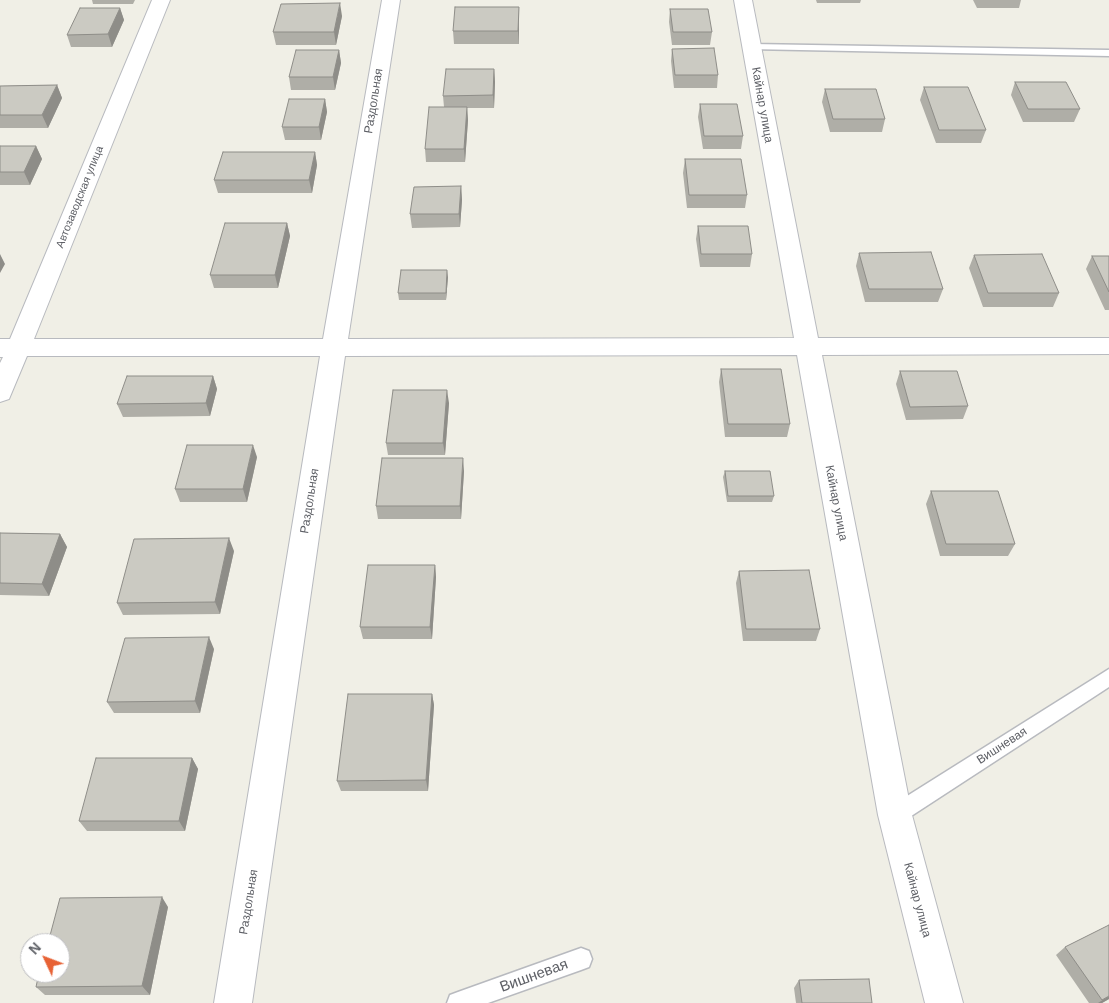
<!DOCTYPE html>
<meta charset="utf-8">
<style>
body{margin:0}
#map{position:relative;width:1109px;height:1003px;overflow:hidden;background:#f0efe6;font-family:Helvetica,sans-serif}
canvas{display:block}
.north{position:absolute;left:20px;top:933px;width:50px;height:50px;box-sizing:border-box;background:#fff;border:1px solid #bfbfc2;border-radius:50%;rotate:313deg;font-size:14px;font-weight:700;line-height:20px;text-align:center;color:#5e6066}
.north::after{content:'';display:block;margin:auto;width:18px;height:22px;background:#e76235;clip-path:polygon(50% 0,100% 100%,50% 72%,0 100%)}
</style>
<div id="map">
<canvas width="1109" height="1003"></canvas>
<div class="north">N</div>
</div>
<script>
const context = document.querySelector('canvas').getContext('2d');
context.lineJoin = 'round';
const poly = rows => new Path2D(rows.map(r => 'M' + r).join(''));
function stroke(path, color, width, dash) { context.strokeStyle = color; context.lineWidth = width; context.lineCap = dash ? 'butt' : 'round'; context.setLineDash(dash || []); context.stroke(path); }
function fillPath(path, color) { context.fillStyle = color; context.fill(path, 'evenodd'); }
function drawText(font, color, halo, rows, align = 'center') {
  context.font = font + ' Helvetica,sans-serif'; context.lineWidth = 5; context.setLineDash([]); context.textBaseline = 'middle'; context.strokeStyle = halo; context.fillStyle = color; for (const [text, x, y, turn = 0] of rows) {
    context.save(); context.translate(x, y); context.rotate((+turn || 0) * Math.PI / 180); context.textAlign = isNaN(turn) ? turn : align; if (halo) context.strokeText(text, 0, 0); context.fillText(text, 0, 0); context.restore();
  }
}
const service = poly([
 [752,44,1109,50,1109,56,748,49,746,47,748,45,752,44],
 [1109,669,1109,687,902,822,895,824,888,822,885,815,888,808,1109,669],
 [581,948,589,951,592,959,589,967,581,970,488,1003,447,1003,450,995,458,992,581,948]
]);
const minor = poly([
 [152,0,170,0,34,339,323,339,382,0,400,0,348,339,794,338,734,0,752,0,818,338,1109,338,1109,354,822,355,912,815,963,1003,925,1003,878,815,797,355,345,356,252,1003,214,1003,320,356,27,356,9,399,0,402,0,363,3,357,0,357,0,339,10,339,152,0]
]);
stroke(service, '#b8babf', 3);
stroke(minor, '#b8babf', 2);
fillPath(service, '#fff');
fillPath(minor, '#fff');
fillPath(poly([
 [92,0,135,0,133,4,93,4],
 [816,0,861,0,860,3,817,3],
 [973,0,1021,0,1019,8,977,8],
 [519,7,519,44,454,44,453,31],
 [120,8,124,20,112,47,71,47,67,35],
 [670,9,712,32,710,45,672,45,669,22],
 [342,16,336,45,276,45,273,32],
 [672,49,718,75,717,88,674,88,671,61],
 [339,50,341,63,335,90,291,90,289,77],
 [494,69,495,82,494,108,467,108,468,120,465,162,426,162,425,149,444,107,443,96],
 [1015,82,1080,109,1074,122,1023,122,1011,95],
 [57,85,62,98,48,128,0,128,0,86],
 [924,87,986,130,981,143,936,143,920,100],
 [825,89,885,119,882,132,830,132,822,102],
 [325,99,327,112,321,140,285,140,282,127],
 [700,104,743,136,741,149,703,149,698,117],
 [0,146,36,146,42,159,30,185,0,185],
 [315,152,317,165,312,193,218,193,214,180],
 [685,159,747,195,745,208,687,208,683,173],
 [461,186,462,200,460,227,412,228,410,214],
 [287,223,290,236,278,288,214,288,210,275],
 [698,226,752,254,750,267,700,267,696,239],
 [859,253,943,289,938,302,865,302,856,266],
 [974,255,1059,293,1053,307,983,307,969,268],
 [1092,256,1109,256,1109,310,1105,310,1086,269],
 [448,277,446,300,399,300,398,293],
 [721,369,790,424,787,437,725,437,719,382],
 [900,371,968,406,963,419,906,420,896,384],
 [213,376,217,389,210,416,123,417,117,404],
 [449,403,445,455,388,455,386,443],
 [257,457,247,502,180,502,175,489],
 [464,471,461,519,378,519,376,506],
 [725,471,774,496,772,502,727,502,723,477],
 [931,491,1015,544,1008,556,940,556,926,504],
 [0,533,60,534,67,547,49,596,0,595],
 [234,551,220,614,123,615,117,603],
 [435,565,436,577,432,639,363,639,360,627],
 [739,571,820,629,816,641,743,641,736,583],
 [214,649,200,713,114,713,107,702],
 [432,694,434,705,428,791,341,791,337,781],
 [192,758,198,769,185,831,87,831,79,821],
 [168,907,150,995,45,995,36,987],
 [1065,947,1109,999,1102,1003,1089,1003,1056,955],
 [799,980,872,1003,796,1003,794,988]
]), '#afaea7');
fillPath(poly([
 [340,3,342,16,336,45,334,32],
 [519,7,519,44,518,31],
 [120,8,124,20,112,47,108,34],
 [339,50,341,63,335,90,333,77],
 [494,69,495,82,494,108,493,95],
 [57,85,62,98,48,128,42,115],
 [325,99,327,112,321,140,319,127],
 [467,107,468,120,465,162,464,149],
 [36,146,42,159,30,185,24,172],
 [315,152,317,165,312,193,309,180],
 [461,186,462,200,460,227,459,214],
 [287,223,290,236,278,288,275,275],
 [0,254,5,264,0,273],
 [447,270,448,277,446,300,446,293],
 [213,376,217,389,210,416,206,403],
 [447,390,449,403,445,455,443,443],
 [253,445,257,457,247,502,243,489],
 [463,458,464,471,461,519,460,506],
 [60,534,67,547,49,596,42,584],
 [229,538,234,551,220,614,215,602],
 [435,565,436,577,432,639,430,627],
 [209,637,214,649,200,713,195,701],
 [432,694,434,705,428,791,426,780],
 [192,758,198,769,185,831,179,821],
 [162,897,168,907,150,995,142,986],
 [1109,996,1109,999,1102,1003,1098,1003]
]), '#8e8d88');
const building = poly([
 [340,3,334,32,273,32,281,4,340,3],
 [455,7,519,7,518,31,453,31,455,7],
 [80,8,120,8,108,34,67,35,80,8],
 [670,9,708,9,712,32,673,32,670,9],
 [714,48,718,75,675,75,672,49,714,48],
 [296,50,339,50,333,77,289,77,296,50],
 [446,69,494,69,493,95,443,96,446,69],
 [1015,82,1066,82,1080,109,1028,109,1015,82],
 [57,85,42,115,0,115,0,86,57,85],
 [924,87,968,87,986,130,939,130,924,87],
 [825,89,876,89,885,119,833,119,825,89],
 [289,99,325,99,319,127,282,127,289,99],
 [700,104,737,104,743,136,704,136,700,104],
 [429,107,467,107,464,149,425,149,429,107],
 [0,146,36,146,24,172,0,172,0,146],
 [223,152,315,152,309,180,214,180,223,152],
 [685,159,741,159,747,195,689,195,685,159],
 [461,186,459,214,410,214,414,187,461,186],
 [225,223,287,223,275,275,210,275,225,223],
 [698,226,748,226,752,254,701,254,698,226],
 [931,252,943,289,869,289,859,253,931,252],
 [1042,254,1059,293,988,293,974,255,1042,254],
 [1092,256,1109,256,1109,292,1092,256],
 [401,270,447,270,446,293,398,293,401,270],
 [721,369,781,369,790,424,728,424,721,369],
 [900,371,957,371,968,406,910,407,900,371],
 [127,376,213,376,206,403,117,404,127,376],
 [393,390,447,390,443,443,386,443,393,390],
 [187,445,253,445,243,489,175,489,187,445],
 [382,458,463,458,460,506,376,506,382,458],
 [725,471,770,471,774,496,728,496,725,471],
 [931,491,998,491,1015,544,946,544,931,491],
 [0,533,60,534,42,584,0,583,0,533],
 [229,538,215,602,117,603,134,539,229,538],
 [368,565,435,565,430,627,360,627,368,565],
 [809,570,820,629,746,629,739,571,809,570],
 [209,637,195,701,107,702,125,638,209,637],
 [348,694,432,694,426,780,337,781,348,694],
 [96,758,192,758,179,821,79,821,96,758],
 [162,897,142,986,36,987,39,973,60,973,60,943,48,943,60,898,162,897],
 [1109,925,1109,996,1102,1000,1065,947,1109,925],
 [869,979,872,1003,802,1003,799,980,869,979]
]);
fillPath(building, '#cbcac2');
stroke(building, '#8e8d88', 1);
drawText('11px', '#5e6066', '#fff', [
 ["Автозаводская улица",80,197,-68]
]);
drawText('12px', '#5e6066', '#fff', [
 ["Раздольная",374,101,-81],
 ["Кайнар улица",762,105,80],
 ["Раздольная",310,501,-81],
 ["Кайнар улица",836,503,79],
 ["Вишневая",1002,746,-33],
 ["Кайнар улица",917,900,75],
 ["Раздольная",249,902,-81]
]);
drawText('15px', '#5e6066', '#fff', [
 ["Вишневая",534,976,-20]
]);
</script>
